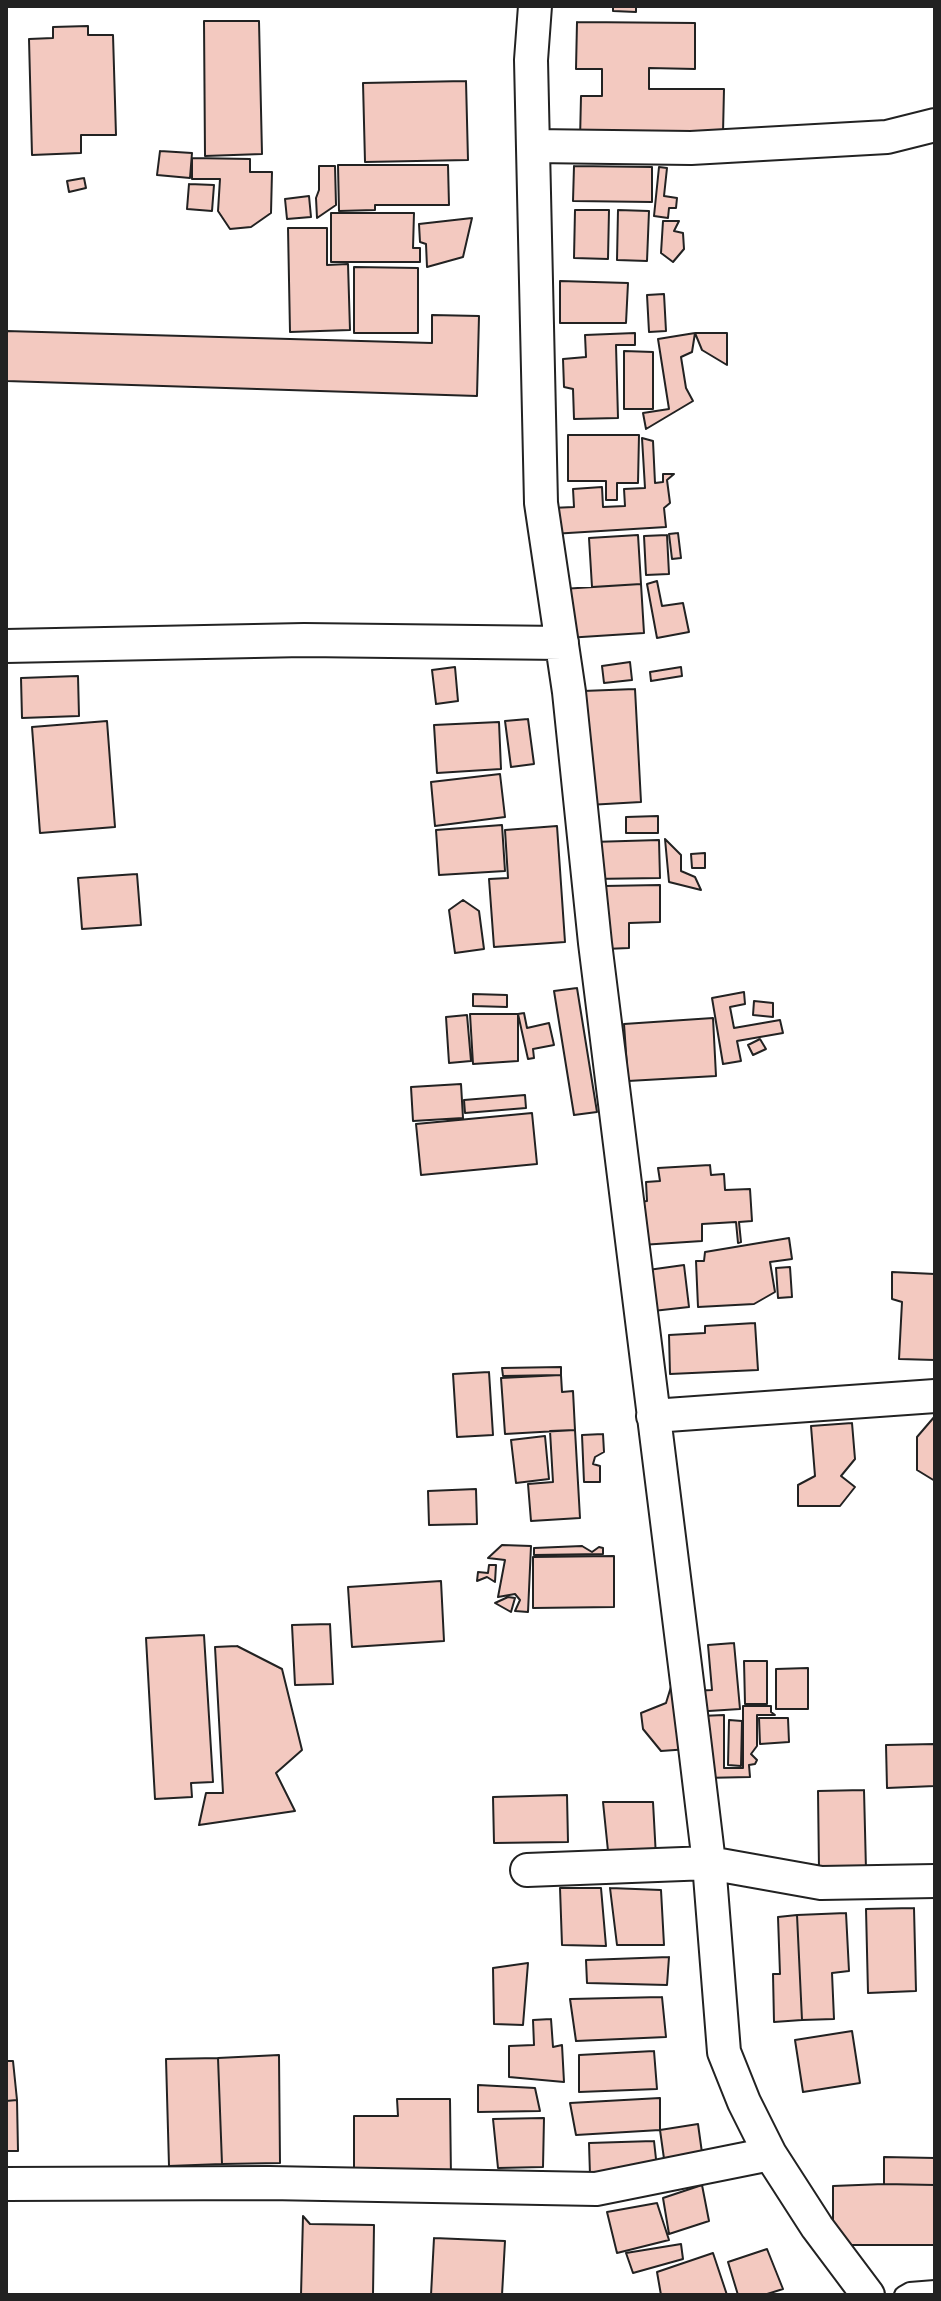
<!DOCTYPE html>
<style>
body{margin:0}
#map{position:relative;width:941px;height:2301px;overflow:hidden;background:#fff;font-family:"Asap Condensed",sans-serif}
canvas{display:block}
.frame{position:absolute;inset:0;border:8px solid #222;pointer-events:none}
</style>
<div id="map">
<canvas width="941" height="2301"></canvas>
<div class="frame"></div>
</div>
<script>
const context = document.querySelector('canvas').getContext('2d');
context.lineJoin = 'round';
function fillPath(path, color) { context.fillStyle = color; context.fill(path, 'evenodd'); }
const poly = rows => new Path2D(rows.map(r => 'M' + r).join(''));
function stroke(path, color, width, dash) { context.strokeStyle = color; context.lineWidth = width; context.lineCap = dash ? 'butt' : 'round'; context.setLineDash(dash || []); context.stroke(path); }
const building = poly([
 [613,6,636,6,636,12,613,11,613,6],
 [204,21,259,21,262,154,205,156,204,21],
 [577,22,695,23,695,69,649,68,649,89,724,89,723,133,580,140,581,96,602,96,602,69,576,69,577,22],
 [88,26,88,35,113,35,116,135,81,135,81,153,32,155,29,39,53,38,53,27,88,26],
 [466,81,468,160,365,162,363,83,466,81],
 [160,151,192,153,190,178,157,175,160,151],
 [192,158,250,159,250,172,272,172,271,213,251,227,230,229,218,211,220,179,192,179,192,158],
 [338,165,448,165,449,205,375,205,375,210,339,211,338,165],
 [319,166,335,166,336,205,317,218,316,198,319,190,319,166],
 [574,166,652,167,652,202,573,201,574,166],
 [659,167,667,168,664,196,677,198,676,208,669,208,668,218,654,216,659,167],
 [84,178,86,188,69,192,67,181,84,178],
 [189,184,214,185,212,211,187,209,189,184],
 [309,196,311,217,287,219,285,199,309,196],
 [575,210,609,210,608,259,574,258,575,210],
 [618,210,649,211,647,261,617,260,618,210],
 [331,213,414,213,413,248,420,248,420,262,331,262,331,213],
 [472,218,463,257,427,267,426,244,420,242,419,224,472,218],
 [663,221,679,221,674,231,683,233,684,249,673,262,661,253,663,221],
 [288,228,327,228,327,265,348,264,350,330,290,332,288,228],
 [354,267,418,268,418,333,354,333,354,267],
 [560,281,628,283,626,323,560,323,560,281],
 [664,294,666,331,649,332,647,295,664,294],
 [432,315,479,316,477,396,6,381,6,331,432,343,432,315],
 [635,333,635,345,616,345,618,418,574,419,573,389,564,387,563,359,586,357,585,335,635,333],
 [695,333,692,352,681,357,686,388,693,401,646,429,643,413,669,409,658,339,695,333],
 [695,333,727,333,727,365,702,350,695,333],
 [624,351,653,352,653,409,624,409,624,351],
 [568,435,639,435,638,483,617,483,617,500,606,500,606,481,568,481,568,435],
 [642,438,653,441,655,483,663,482,663,474,674,474,667,480,670,503,664,508,666,527,552,534,551,508,574,507,573,489,602,487,603,507,625,506,624,489,645,488,642,438],
 [678,533,681,558,672,559,669,534,678,533],
 [638,535,641,584,592,587,589,538,638,535],
 [667,535,669,574,646,575,644,536,667,535],
 [657,581,662,606,683,603,689,632,657,638,647,584,657,581],
 [641,584,644,633,566,638,562,589,641,584],
 [630,662,632,680,604,683,602,666,630,662],
 [455,667,458,701,436,704,432,670,455,667],
 [681,667,682,676,651,681,650,672,681,667],
 [78,676,79,716,22,718,21,678,78,676],
 [635,689,641,802,588,805,583,691,635,689],
 [528,719,534,764,511,767,505,721,528,719],
 [107,721,115,827,40,833,32,727,107,721],
 [499,722,501,769,437,773,434,725,499,722],
 [500,774,505,817,435,826,431,782,500,774],
 [658,816,658,833,626,833,626,817,658,816],
 [502,825,505,871,439,875,436,830,502,825],
 [557,826,565,942,494,947,489,879,508,878,505,830,557,826],
 [665,839,681,855,681,871,695,877,701,890,669,882,665,839],
 [659,840,660,878,592,879,592,842,659,840],
 [705,853,705,868,692,868,691,854,705,853],
 [137,874,141,925,82,929,78,878,137,874],
 [660,885,660,922,629,923,629,948,605,949,604,886,660,885],
 [463,900,479,911,484,949,455,953,449,910,463,900],
 [577,988,597,1112,574,1115,554,991,577,988],
 [744,992,745,1004,730,1007,734,1028,780,1020,783,1033,737,1041,741,1061,723,1064,712,998,744,992],
 [473,994,507,995,507,1007,473,1006,473,994],
 [754,1001,773,1003,773,1017,753,1015,754,1001],
 [524,1013,527,1028,549,1023,554,1045,533,1049,534,1058,528,1059,518,1014,524,1013],
 [470,1014,518,1014,518,1061,473,1064,470,1014],
 [467,1015,471,1061,449,1063,446,1017,467,1015],
 [713,1018,716,1076,628,1081,624,1024,713,1018],
 [760,1039,766,1049,753,1055,748,1045,760,1039],
 [461,1084,463,1118,413,1121,411,1087,461,1084],
 [525,1095,526,1108,465,1113,464,1100,525,1095],
 [532,1113,537,1164,421,1175,416,1124,532,1113],
 [710,1165,711,1175,724,1174,725,1190,750,1189,752,1221,739,1222,741,1242,738,1243,736,1222,702,1224,702,1241,641,1245,639,1202,647,1201,646,1182,660,1181,658,1168,710,1165],
 [789,1238,792,1259,770,1262,775,1292,754,1304,698,1307,696,1261,704,1261,705,1252,789,1238],
 [684,1265,689,1307,653,1311,648,1270,684,1265],
 [790,1267,792,1297,778,1298,776,1268,790,1267],
 [892,1272,935,1274,935,1360,899,1359,902,1302,892,1299,892,1272],
 [755,1323,758,1370,670,1374,669,1335,705,1333,705,1326,755,1323],
 [561,1367,561,1375,503,1376,502,1368,561,1367],
 [489,1372,493,1435,457,1437,453,1374,489,1372],
 [561,1375,562,1392,573,1391,575,1430,505,1434,501,1378,561,1375],
 [935,1416,935,1481,917,1470,917,1437,935,1416],
 [852,1423,855,1459,841,1476,855,1487,840,1506,798,1506,798,1485,815,1476,811,1426,852,1423],
 [575,1430,580,1518,531,1521,528,1484,553,1482,550,1431,575,1430],
 [603,1434,604,1452,595,1457,593,1464,600,1466,600,1482,584,1482,582,1435,603,1434],
 [545,1436,549,1479,516,1483,511,1440,545,1436],
 [476,1489,477,1524,429,1525,428,1491,476,1489],
 [502,1545,531,1546,528,1612,515,1611,520,1600,515,1594,498,1597,505,1560,488,1558,502,1545],
 [582,1546,592,1552,599,1547,603,1548,603,1554,534,1555,534,1548,582,1546],
 [614,1556,614,1607,533,1608,533,1557,614,1556],
 [489,1565,496,1565,495,1582,487,1577,477,1581,478,1572,488,1573,489,1565],
 [441,1581,444,1641,352,1647,348,1587,441,1581],
 [508,1597,515,1598,511,1612,495,1603,508,1597],
 [330,1624,333,1684,295,1685,292,1625,330,1624],
 [204,1635,213,1782,191,1783,192,1797,155,1799,146,1638,204,1635],
 [734,1643,740,1709,693,1712,691,1691,712,1690,708,1645,734,1643],
 [237,1646,282,1669,302,1750,276,1773,295,1811,199,1825,206,1793,223,1793,215,1647,237,1646],
 [744,1661,767,1661,767,1704,745,1704,744,1661],
 [808,1668,808,1709,776,1709,776,1669,808,1668],
 [674,1677,689,1749,661,1751,643,1729,641,1713,666,1703,674,1677],
 [743,1706,771,1706,771,1712,775,1715,757,1715,757,1746,751,1754,757,1760,755,1764,749,1765,750,1777,703,1778,701,1716,724,1715,724,1768,743,1768,743,1706],
 [759,1718,788,1718,789,1742,760,1744,759,1718],
 [729,1720,742,1721,741,1766,728,1765,729,1720],
 [935,1744,935,1786,887,1788,886,1745,935,1744],
 [864,1790,866,1870,819,1870,818,1791,864,1790],
 [567,1795,568,1842,494,1843,493,1797,567,1795],
 [603,1802,653,1802,656,1857,608,1851,603,1802],
 [560,1888,601,1888,606,1946,562,1945,560,1888],
 [610,1888,661,1890,664,1945,617,1945,610,1888],
 [914,1908,916,1991,868,1993,866,1909,914,1908],
 [846,1913,849,1971,832,1973,834,2019,802,2020,797,1915,846,1913],
 [797,1915,802,2020,774,2022,773,1974,780,1974,778,1917,797,1915],
 [669,1957,667,1985,587,1983,586,1960,669,1957],
 [528,1963,523,2025,494,2024,493,1968,528,1963],
 [662,1997,666,2037,576,2041,570,1999,662,1997],
 [551,2019,553,2047,562,2045,564,2082,509,2077,509,2046,534,2045,533,2020,551,2019],
 [852,2031,860,2083,803,2092,795,2040,852,2031],
 [654,2051,657,2089,579,2092,579,2055,654,2051],
 [279,2055,280,2163,222,2164,218,2058,279,2055],
 [218,2058,222,2164,169,2166,166,2059,218,2058],
 [6,2061,13,2061,17,2100,6,2101,6,2061],
 [478,2085,535,2088,540,2111,478,2112,478,2085],
 [660,2098,660,2130,576,2135,570,2103,660,2098],
 [397,2099,450,2099,451,2178,354,2178,354,2116,398,2116,397,2099],
 [17,2100,18,2151,6,2151,6,2101,17,2100],
 [544,2118,543,2167,498,2168,493,2119,544,2118],
 [698,2124,704,2167,666,2173,660,2130,698,2124],
 [654,2141,657,2168,590,2175,589,2143,654,2141],
 [884,2157,935,2158,935,2185,884,2184,884,2157],
 [884,2184,935,2185,935,2245,833,2245,833,2186,884,2184],
 [702,2185,709,2221,669,2234,663,2198,702,2185],
 [657,2203,669,2240,617,2253,607,2212,657,2203],
 [303,2216,310,2224,374,2225,373,2295,301,2295,303,2216],
 [434,2238,505,2241,502,2295,431,2295,434,2238],
 [681,2244,683,2259,633,2273,626,2253,681,2244],
 [767,2249,783,2289,764,2295,738,2295,728,2262,767,2249],
 [713,2253,727,2295,661,2295,657,2272,713,2253]
]);
fillPath(building, '#f3c9c0');
stroke(building, '#222', 2);
const service = poly([
 [903,2295,910,2291,935,2289]
]);
const minor = poly([
 [535,6,531,60,541,503,569,692,595,943,693,1730,709,1863,724,2052,744,2102,770,2154,817,2227,868,2295],
 [534,146,691,148,887,137,935,125],
 [6,646,304,640,562,643],
 [653,1416,935,1396],
 [527,1870,709,1863,821,1883,935,1881],
 [6,2184,269,2183,596,2189,770,2154]
]);
stroke(service, '#222', 20);
stroke(minor, '#222', 36);
stroke(service, '#fff', 16);
stroke(minor, '#fff', 32);
</script>
